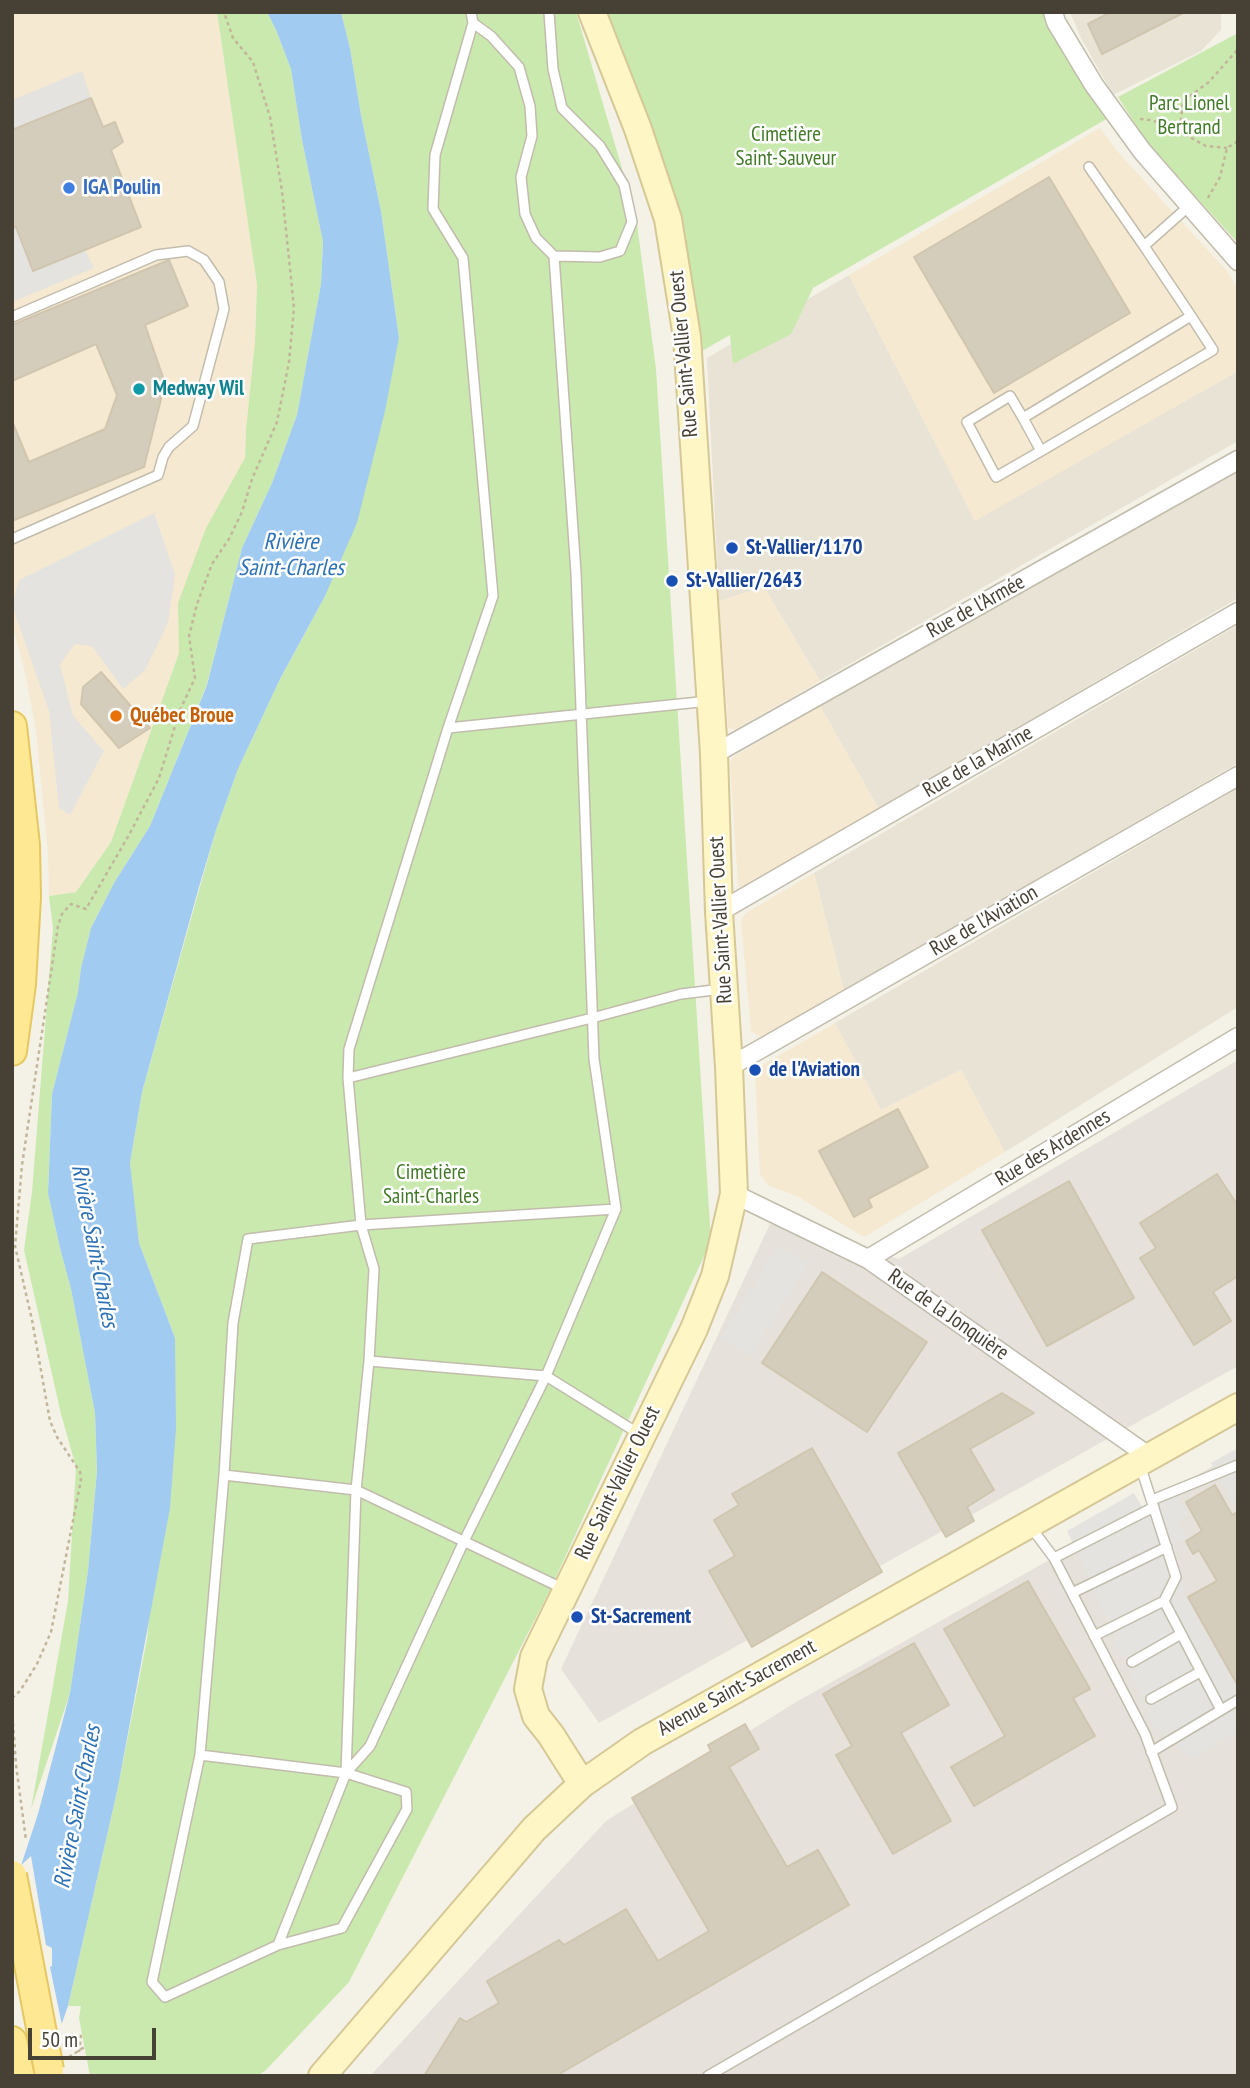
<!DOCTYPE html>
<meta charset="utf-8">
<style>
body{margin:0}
#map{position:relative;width:1250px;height:2088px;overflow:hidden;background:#f4f1e7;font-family:"PT Sans Narrow",sans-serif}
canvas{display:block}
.frame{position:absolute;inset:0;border:14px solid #474135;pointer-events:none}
.scale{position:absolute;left:28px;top:2028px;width:128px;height:32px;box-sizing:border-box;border:4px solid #474135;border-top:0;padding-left:9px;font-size:21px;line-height:24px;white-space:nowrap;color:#474135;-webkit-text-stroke:5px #fff;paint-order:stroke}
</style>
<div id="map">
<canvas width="1250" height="2088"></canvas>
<div class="frame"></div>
<div class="scale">50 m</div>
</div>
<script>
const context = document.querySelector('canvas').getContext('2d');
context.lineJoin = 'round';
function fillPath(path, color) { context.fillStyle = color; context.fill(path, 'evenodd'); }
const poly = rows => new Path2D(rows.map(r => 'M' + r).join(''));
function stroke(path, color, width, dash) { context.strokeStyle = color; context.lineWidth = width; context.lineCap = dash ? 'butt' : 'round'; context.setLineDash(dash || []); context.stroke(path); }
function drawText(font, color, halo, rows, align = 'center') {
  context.font = font + ' "PT Sans Narrow",sans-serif'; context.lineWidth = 5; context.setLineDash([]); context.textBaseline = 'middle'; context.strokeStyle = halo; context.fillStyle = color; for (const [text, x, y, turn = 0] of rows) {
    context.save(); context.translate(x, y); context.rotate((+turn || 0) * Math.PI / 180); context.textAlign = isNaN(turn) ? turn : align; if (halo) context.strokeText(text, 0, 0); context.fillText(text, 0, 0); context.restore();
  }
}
fillPath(poly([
 [1070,12,1221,12,1221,30,1201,51,1113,95,1081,38],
 [849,275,975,520,1238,371,1238,441,820,681,764,587,719,601,707,358],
 [1238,464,1238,598,879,809,820,706],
 [1238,625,1238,763,844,991,814,873],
 [1238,788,1238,1007,1005,1152,961,1070,881,1110,835,1023]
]), '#e8e3d5');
fillPath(poly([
 [12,12,217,12,257,285,255,341,246,430,245,458,179,653,111,842,76,892,49,896,48,854,36,730,25,672,12,624],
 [1100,128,1117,151,1227,271,1238,289,1238,371,975,521,849,275],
 [764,587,820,681,736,729,731,729,728,726,719,601],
 [820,706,879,809,741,888,738,886,730,763,733,757],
 [814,873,844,992,765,1037,759,1036,751,1031,741,921,746,913],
 [835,1023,881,1110,961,1070,1005,1152,866,1236,862,1236,797,1196,769,1186,760,1174,755,1074,759,1067]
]), '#f6e9d1');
fillPath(poly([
 [1238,1060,1238,1366,599,1723,561,1669,770,1224,899,1259],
 [1238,1451,1238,2076,370,2076,606,1821,796,1702,1142,1508]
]), '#e6e2db');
fillPath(poly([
 [217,12,267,12,276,30,291,69,302,140,323,242,321,284,297,415,272,483,242,548,207,684,150,826,114,883,91,928,81,968,78,992,52,1094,48,1193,60,1248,71,1289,95,1413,97,1471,88,1571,70,1693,31,1809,68,1601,76,1467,61,1414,24,1250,32,1192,53,928,49,896,76,892,111,842,179,653,178,603,206,528,245,458,246,430,255,341,257,285],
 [341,12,576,12,636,216,656,369,711,1241,548,1594,349,1982,266,2070,257,2076,90,2076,79,2018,81,2006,68,2006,118,1787,147,1639,175,1338,139,1243,133,1200,130,1163,142,1092,216,830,238,769,280,679,324,598,399,338,381,211,361,115,350,48],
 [592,12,1053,12,1115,114,813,288,791,334,733,364,730,335,688,359,678,279],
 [1238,33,1238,243,1148,144,1118,97]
]), '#cae9ae');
fillPath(poly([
 [82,71,91,98,12,130,12,100],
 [16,227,33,270,85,250,94,268,12,302,12,228],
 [154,513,175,575,168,623,145,670,123,689,92,646,75,644,60,664,73,716,104,751,70,815,59,808,49,711,12,605,19,580],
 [779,1245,808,1264,750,1356,721,1337],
 [1238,1448,1238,1497,1231,1500,1211,1463],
 [1134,1493,1144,1510,1178,1494,1189,1515,1178,1521,1187,1537,1175,1542,1185,1595,1232,1678,1238,1674,1238,1731,1191,1758,1153,1725,1091,1582,1067,1531]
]), '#e4e3df');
fillPath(poly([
 [267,12,341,12,350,48,361,115,381,211,399,338,385,411,357,523,324,598,280,679,238,769,216,830,199,887,142,1092,130,1163,139,1243,175,1338,176,1428,170,1508,118,1787,68,2006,49,2060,12,1893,38,1814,70,1693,88,1571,97,1471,95,1413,71,1289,60,1248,48,1193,52,1094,78,992,81,968,91,928,114,883,150,826,207,685,242,548,272,483,297,415,321,284,323,242,302,140,291,69,276,30]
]), '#a2cbf2');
fillPath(poly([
 [31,1856,46,1945,52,1948,52,1966,50,1967,63,2030,53,2058,34,2076,12,2076,12,1882,17,1869]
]), '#f4f1e7');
const building = poly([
 [1111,12,1185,12,1102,54,1088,24,1111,12],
 [91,98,103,127,115,122,123,142,111,150,141,227,33,271,16,227,12,228,12,130,91,98],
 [1049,177,1130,313,994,393,914,257,1049,177],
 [169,260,188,306,145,325,165,383,144,467,12,521,12,421,29,462,105,429,117,395,96,344,12,381,12,325,169,260],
 [101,672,150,728,119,748,81,704,83,687,101,672],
 [898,1109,928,1167,868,1199,872,1207,854,1217,819,1151,898,1109],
 [1217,1174,1238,1206,1238,1276,1213,1292,1231,1321,1194,1345,1140,1258,1156,1248,1140,1223,1217,1174],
 [1069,1181,1134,1298,1047,1346,982,1230,1069,1181],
 [822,1272,927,1342,867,1432,762,1363,822,1272],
 [1002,1393,1034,1413,970,1449,994,1490,967,1507,974,1521,946,1537,898,1453,1002,1393],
 [812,1448,882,1572,752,1647,709,1571,735,1556,714,1520,739,1505,732,1494,812,1448],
 [1215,1485,1232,1515,1238,1512,1238,1686,1188,1597,1217,1581,1199,1550,1193,1554,1186,1541,1202,1531,1186,1502,1215,1485],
 [1028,1581,1090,1689,1073,1698,1095,1736,974,1806,951,1767,1005,1736,944,1629,1028,1581],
 [914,1643,949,1705,901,1733,951,1821,893,1854,836,1755,852,1746,823,1694,914,1643],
 [745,1724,759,1749,729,1767,787,1867,818,1850,849,1905,556,2076,424,2076,460,2018,466,2022,499,2003,487,1981,559,1940,564,1945,626,1909,658,1961,709,1931,632,1798,711,1751,708,1745,745,1724]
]);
fillPath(building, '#d5cdbc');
stroke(building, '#d0c6af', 2);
const lane = poly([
 [549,12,553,69,562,108,600,146,624,185,632,222,620,251,600,257,554,256],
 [473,23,491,36,519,67,530,106,532,136,521,177,525,214,536,238,554,256,576,573,594,1059,616,1209,546,1376,464,1541,370,1746,346,1773,278,1945,165,1997,152,1982,200,1755,224,1475,233,1323,248,1239,361,1225,616,1209],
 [1089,167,1144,246,1189,206],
 [1144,246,1191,316,1213,350,1041,451,1023,418,1191,316],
 [12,317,156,255,188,251,204,260,219,282,224,309,193,426,169,447,163,457,158,475,12,539],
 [1023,418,1010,396,967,422,996,477,1041,451],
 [448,728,493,596,463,258,433,209,435,155,473,23,471,12],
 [348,1078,349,1049,448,728,709,701],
 [369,1361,546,1376,641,1435],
 [1140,1465,1176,1577,1164,1601,1221,1710],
 [224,1475,356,1490,564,1589],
 [1152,1500,1238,1465],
 [1054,1558,1154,1507],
 [1072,1593,1167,1547],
 [1094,1636,1164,1601],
 [1132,1662,1181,1634],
 [1151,1699,1200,1672],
 [1151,1752,1238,1700],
 [200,1755,346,1773,406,1792,407,1809,342,1928,278,1945],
 [346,1773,356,1490,369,1361,374,1269,361,1225,348,1078,592,1018,681,994,722,989],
 [708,2076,1172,1807,1145,1734,1054,1558,1030,1526]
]);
const street = poly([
 [1053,12,1056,22,1094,85,1142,151,1238,261],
 [714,754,1238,460],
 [719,912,1238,612],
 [729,1067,1238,776],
 [734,1194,868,1259,1150,1457],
 [868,1259,1238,1037]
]);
const secondary = poly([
 [582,1784,551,1735,536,1716,528,1689,534,1657,694,1329,715,1276,734,1194,729,1067,719,912,714,754,687,337,668,219,638,129,592,12],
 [322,2076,534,1829,582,1784,642,1742,1238,1407]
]);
const primary = poly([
 [12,726,25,845,26,897,21,984,12,1051],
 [12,2041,20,2076]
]);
stroke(lane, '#c2bcac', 12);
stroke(street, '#c2bcac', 21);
stroke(secondary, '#d5c896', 30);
stroke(primary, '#e6c862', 32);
stroke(poly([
 [1140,119,1150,120,1180,128,1186,135,1206,146,1227,148],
 [1180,128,1183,101,1209,82,1238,49],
 [1208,198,1220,177,1227,148,1238,141],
 [12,1698,20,1691,37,1664,51,1632,81,1480,80,1472,57,1437,50,1421,32,1320,15,1246,22,1165,58,926,62,914,71,904,86,909,129,835,159,778,180,710,195,678,189,636,197,604,212,564,229,539,242,512,252,479,277,422,289,362,294,308,282,191,270,117,253,62,233,38,224,12],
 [12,1709,16,1765,26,1840],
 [67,2040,70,2037,81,2036,79,2052],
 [69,2057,86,2046]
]), '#c1b69a', 2.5, [3.5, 3.5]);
stroke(lane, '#fff', 9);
stroke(street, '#fff', 18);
stroke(secondary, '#fff5c5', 26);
stroke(primary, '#ffe894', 28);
const primaryBridge = poly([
 [12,1875,49,2070]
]);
stroke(primaryBridge, '#e6c862', 32, []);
stroke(primaryBridge, '#ffe894', 28);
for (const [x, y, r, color] of [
 [69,188,7,"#3f7fe0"],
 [139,389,7,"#0f9aa8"],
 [732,548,7,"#1a4fb4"],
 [672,581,7,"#1a4fb4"],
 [116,716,7,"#e8710a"],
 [755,1070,7,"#1a4fb4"],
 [577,1617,7,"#1a4fb4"]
]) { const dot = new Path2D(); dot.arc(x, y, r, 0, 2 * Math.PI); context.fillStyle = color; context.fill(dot); stroke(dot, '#fff', 2.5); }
drawText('21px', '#417a27', '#fff', [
 ["Parc Lionel",1189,104],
 ["Bertrand",1189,128],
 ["Cimetière",786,135],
 ["Saint-Sauveur",786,159],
 ["Cimetière",431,1173],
 ["Saint-Charles",431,1197]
]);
drawText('bold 21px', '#366cbe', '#fff', [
 ["IGA Poulin",83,188]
], 'left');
drawText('21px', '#474135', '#fff', [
 ["Rue Saint-Vallier Ouest",684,354,-95],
 ["Rue de l'Armée",976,607,-29],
 ["Rue de la Marine",978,762,-30],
 ["Rue Saint-Vallier Ouest",721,920,-93],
 ["Rue de l'Aviation",984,921,-30],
 ["Rue des Ardennes",1053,1148,-31],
 ["Rue de la Jonquière",948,1315,35],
 ["Rue Saint-Vallier Ouest",618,1483,-64],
 ["Avenue Saint-Sacrement",737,1688,-29]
]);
drawText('bold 21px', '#0d838f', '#fff', [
 ["Medway Wil",153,389]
], 'left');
drawText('bold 21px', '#164399', '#fff', [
 ["St-Vallier/1170",746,548],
 ["St-Vallier/2643",686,581],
 ["de l'Aviation",769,1070],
 ["St-Sacrement",591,1617]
], 'left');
drawText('bold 21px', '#c56008', '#fff', [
 ["Québec Broue",130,716]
], 'left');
drawText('italic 23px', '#2c71b5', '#fff', [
 ["Rivière",291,542],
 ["Saint-Charles",291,568],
 ["Rivière Saint-Charles",94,1246,79],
 ["Rivière Saint-Charles",78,1807,-79]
]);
</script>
